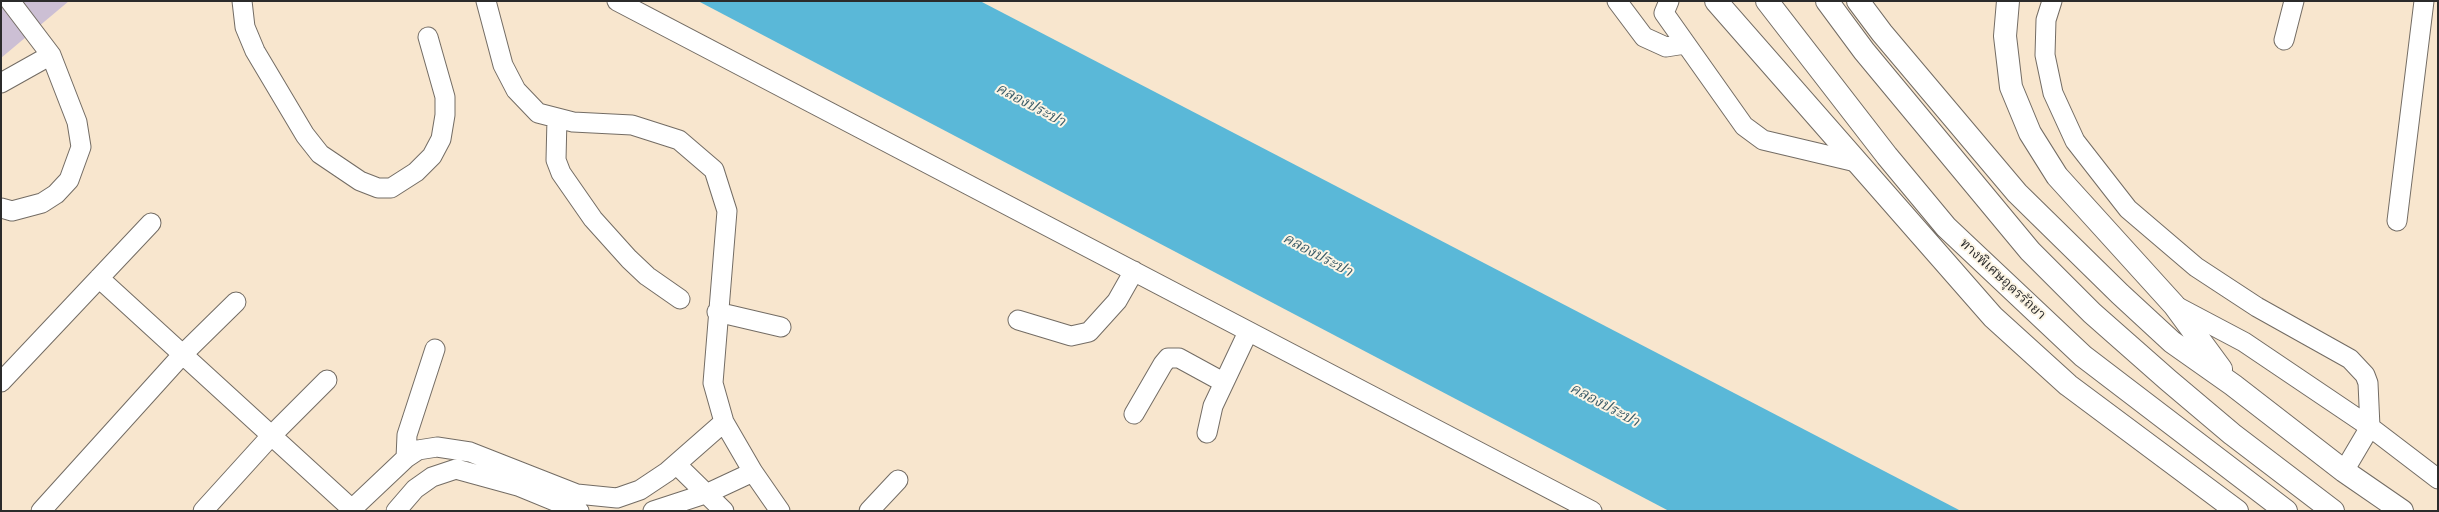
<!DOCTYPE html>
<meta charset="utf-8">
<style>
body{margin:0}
#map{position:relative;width:2439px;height:512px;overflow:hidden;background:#f8e6ce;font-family:"IM FELL Double Pica",serif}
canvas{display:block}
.frame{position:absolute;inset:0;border:2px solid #2b2b2b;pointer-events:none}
</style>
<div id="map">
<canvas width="2439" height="512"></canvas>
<div class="frame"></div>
</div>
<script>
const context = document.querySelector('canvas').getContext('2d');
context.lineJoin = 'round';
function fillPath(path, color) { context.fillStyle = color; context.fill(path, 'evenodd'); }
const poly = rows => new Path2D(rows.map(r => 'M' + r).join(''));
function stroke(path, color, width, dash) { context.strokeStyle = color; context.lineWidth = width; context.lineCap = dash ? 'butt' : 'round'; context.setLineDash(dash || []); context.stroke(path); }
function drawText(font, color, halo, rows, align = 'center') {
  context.font = font + ' "IM FELL Double Pica","Noto Serif Thai",serif'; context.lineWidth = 4; context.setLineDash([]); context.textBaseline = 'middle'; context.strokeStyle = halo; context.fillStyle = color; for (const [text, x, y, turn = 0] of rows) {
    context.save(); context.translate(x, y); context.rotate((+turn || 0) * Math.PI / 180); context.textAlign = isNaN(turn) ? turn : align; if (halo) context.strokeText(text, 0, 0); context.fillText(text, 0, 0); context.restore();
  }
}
fillPath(poly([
 [1,1,69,1,1,58]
]), '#ccbfd4');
fillPath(poly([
 [698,1,980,1,1961,511,1669,511]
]), '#5ab8d8');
const minor = poly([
 [242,1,245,27,255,51,305,135,320,154,360,181,378,188,391,188,416,172,432,156,441,139,445,115,445,97,428,37],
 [486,1,503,65,516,90,538,113,573,122,632,125,679,140,714,170,727,211,713,383,724,422,753,472,780,511],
 [617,1,1592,511],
 [1617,1,1644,37,1666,47,1685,44],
 [1669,1,1664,13,1744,126,1763,140,1856,162],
 [2052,1,2046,20,2045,55,2053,93,2075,141,2128,209,2196,267,2257,307,2350,359,2365,375,2368,383,2370,427,2344,471],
 [2284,40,2294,1],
 [1,83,51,55],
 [557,118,556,160,561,173,593,219,629,259,647,276,680,299],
 [1,208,12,211,42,203,56,194,69,180,81,147,77,122,51,55,10,1],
 [2397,221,2424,1],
 [99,278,354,511],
 [2174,305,2244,342,2370,427,2438,479],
 [717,312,781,327],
 [1018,320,1071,336,1089,332,1117,301,1134,271],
 [1,382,151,223],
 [1134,414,1163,364,1168,358,1179,358,1223,382],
 [1207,433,1213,406,1248,332],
 [406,458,407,435,435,349],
 [676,464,724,511],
 [41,511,182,355,236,302],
 [203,511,271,436,327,380],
 [350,511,406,458,418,450,437,447,470,452,577,494,617,498,640,490,667,472,724,422],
 [396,511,415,489,432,477,456,469,518,486,579,511],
 [653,511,708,493,753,472],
 [869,511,898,480]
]);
const highway = poly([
 [1716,1,1993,317,2068,385,2237,511],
 [1767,1,1887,156,1946,227,2083,356,2286,511],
 [1827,1,1864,51,2030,251,2092,313,2168,380,2232,434,2333,511],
 [1858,1,1882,33,2017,193,2120,294,2172,342,2233,385,2344,471,2402,511],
 [2008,1,2005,36,2011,87,2030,133,2057,176,2174,305,2221,369]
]);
stroke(minor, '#736c64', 21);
stroke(highway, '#736c64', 24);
stroke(minor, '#fff', 19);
stroke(highway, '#fff', 22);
drawText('14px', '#2b2b2b', '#fcf5e5', [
 ["ทางพิเศษอุดรรัถยา",2002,280,43]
]);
drawText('italic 15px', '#3b5c68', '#fcf5e5', [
 ["คลองประปา",1030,106,28],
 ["คลองประปา",1317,256,28],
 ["คลองประปา",1604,406,28]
]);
</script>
